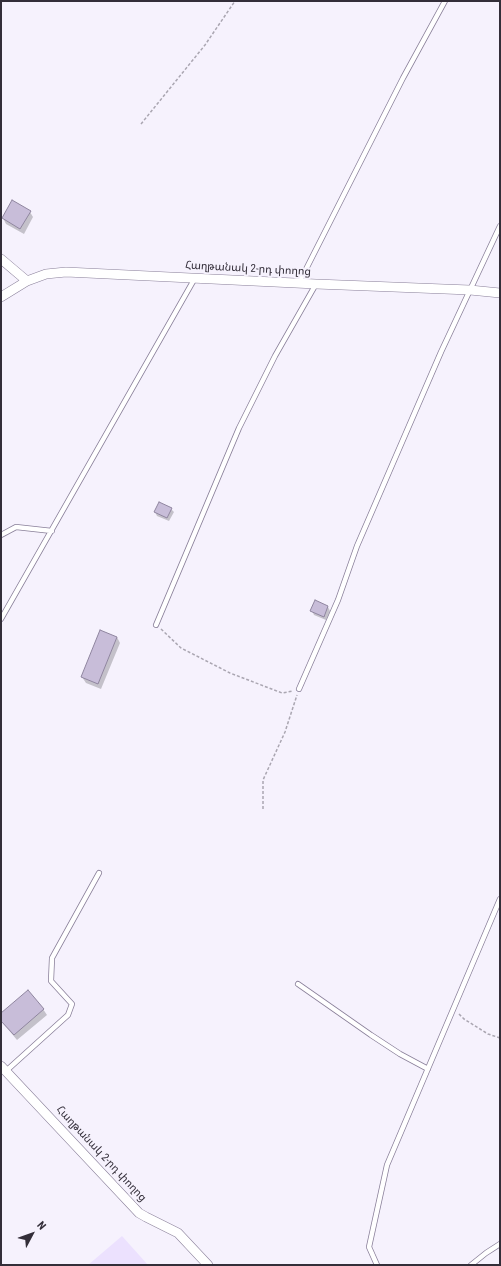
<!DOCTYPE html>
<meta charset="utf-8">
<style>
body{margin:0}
#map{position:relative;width:501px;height:1266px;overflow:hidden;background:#f6f2fd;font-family:"Roboto Condensed",sans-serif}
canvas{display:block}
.frame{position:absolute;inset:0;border:2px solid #332e39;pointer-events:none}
.north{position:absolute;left:12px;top:1214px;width:40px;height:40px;-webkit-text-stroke:3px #f6f2fd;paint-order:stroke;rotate:49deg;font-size:11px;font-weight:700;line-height:16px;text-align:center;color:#332e39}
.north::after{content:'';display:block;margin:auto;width:14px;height:18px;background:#332e39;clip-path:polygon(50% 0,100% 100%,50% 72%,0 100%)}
</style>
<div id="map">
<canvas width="501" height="1266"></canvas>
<div class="frame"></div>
<div class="north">N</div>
</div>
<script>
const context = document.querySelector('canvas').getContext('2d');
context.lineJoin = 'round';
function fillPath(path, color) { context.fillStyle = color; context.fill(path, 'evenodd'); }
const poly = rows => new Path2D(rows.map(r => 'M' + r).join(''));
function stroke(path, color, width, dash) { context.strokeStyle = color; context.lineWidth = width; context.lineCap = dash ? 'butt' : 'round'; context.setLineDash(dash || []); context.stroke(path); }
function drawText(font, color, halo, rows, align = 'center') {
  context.font = font + ' "Roboto Condensed","Noto Sans Armenian",sans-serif'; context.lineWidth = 4; context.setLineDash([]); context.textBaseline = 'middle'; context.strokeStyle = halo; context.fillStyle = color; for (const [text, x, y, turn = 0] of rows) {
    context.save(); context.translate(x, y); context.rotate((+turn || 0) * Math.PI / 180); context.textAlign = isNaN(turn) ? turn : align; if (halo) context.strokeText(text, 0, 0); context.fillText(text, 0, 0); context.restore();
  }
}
fillPath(poly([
 [122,1236,148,1265,88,1265]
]), '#ece1fe');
fillPath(poly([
 [30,212,33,217,24,234,6,224,3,218],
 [171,509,174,512,169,521,157,516,155,512],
 [316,602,328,607,330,611,326,620,314,615,312,611],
 [117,637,120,643,101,689,86,683,82,677],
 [43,1009,47,1015,17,1040,1,1021,1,1015]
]), '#0003');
const building = poly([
 [12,200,31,211,20,229,2,218,12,200],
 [159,502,172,508,167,518,154,512,159,502],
 [315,600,328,606,324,617,310,611,315,600],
 [100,630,117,637,98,684,81,677,100,630],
 [28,990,44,1009,14,1035,1,1021,1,1013,28,990]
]);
fillPath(building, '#c8bdd9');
stroke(building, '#8f859f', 1);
const service = poly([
 [299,283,403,78,445,1],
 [1,535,16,527,52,531],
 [1,619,195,278],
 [156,625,239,428,275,356,316,284],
 [299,689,338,600,357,546,441,352,500,226],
 [298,984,371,1035,400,1054,428,1069],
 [6,1071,68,1015,72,1004,51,981,52,958,99,873],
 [377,1265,369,1247,387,1165,500,899],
 [471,1265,486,1253,500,1244]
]);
const minor = poly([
 [1,259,27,281],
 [1,297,27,281,46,274,66,272,316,284,470,290,500,293],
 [1,1066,139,1213,146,1217,178,1233,208,1265]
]);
stroke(service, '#897f99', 6);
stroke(minor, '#897f99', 10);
stroke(poly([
 [141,124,205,45,235,1],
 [161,629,181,648,230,673,282,693,293,691],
 [263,809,263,780,285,732,297,695],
 [459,1014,464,1019,488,1034,500,1038]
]), '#aaa6b1', 1.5, [3, 2]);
stroke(service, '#fff', 4.5);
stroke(minor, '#fff', 9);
drawText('11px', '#332e39', '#f6f2fd', [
 ["Հաղթանակ 2-րդ փողոց",248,269,3],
 ["Հաղթանակ 2-րդ փողոց",101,1154,47]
]);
</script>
